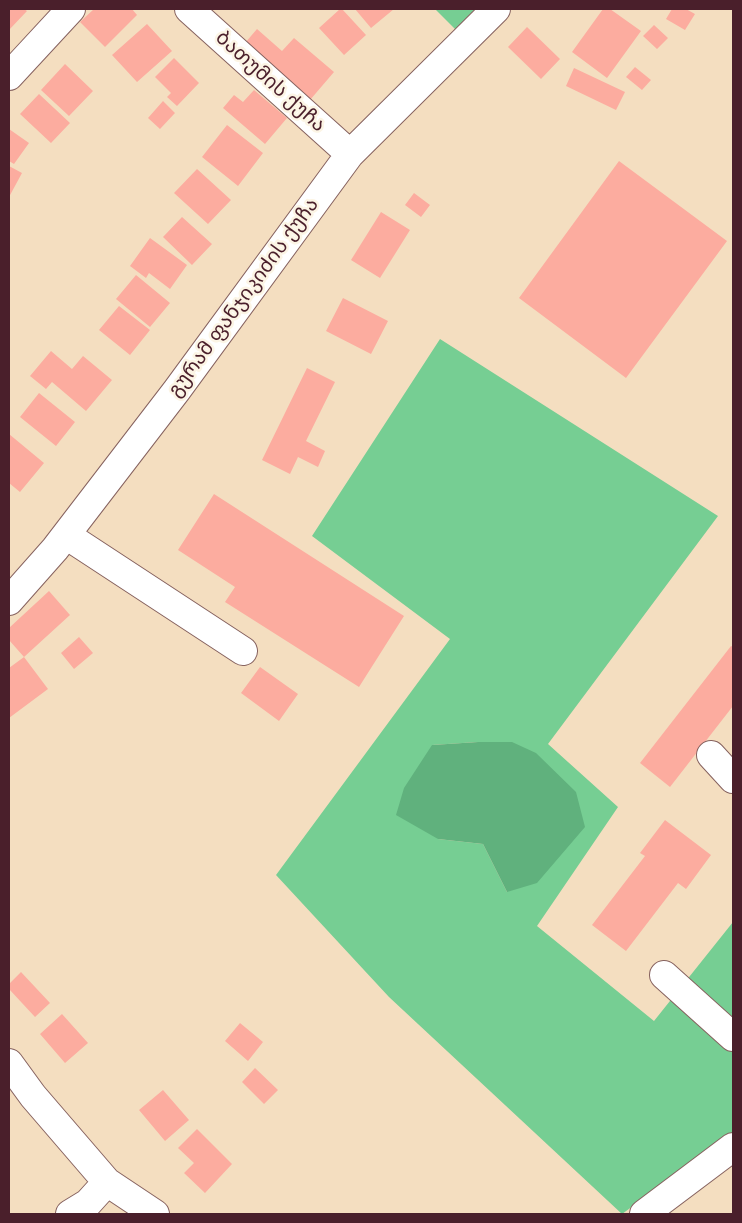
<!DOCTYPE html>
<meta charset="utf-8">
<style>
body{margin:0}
#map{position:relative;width:742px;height:1223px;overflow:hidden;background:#f4dec0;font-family:Caveat,sans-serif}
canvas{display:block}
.frame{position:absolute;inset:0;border:10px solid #4a1f2b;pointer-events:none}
</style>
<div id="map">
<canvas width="742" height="1223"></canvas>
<div class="frame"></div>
</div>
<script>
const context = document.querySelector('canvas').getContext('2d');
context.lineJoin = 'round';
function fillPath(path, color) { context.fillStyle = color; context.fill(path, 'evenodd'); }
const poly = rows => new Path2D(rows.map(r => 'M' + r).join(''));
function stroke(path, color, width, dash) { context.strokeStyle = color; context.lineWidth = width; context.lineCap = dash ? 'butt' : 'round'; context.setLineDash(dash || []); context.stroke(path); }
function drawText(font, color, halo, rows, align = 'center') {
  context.font = font + ' Caveat,"Noto Sans Georgian",sans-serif'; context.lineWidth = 5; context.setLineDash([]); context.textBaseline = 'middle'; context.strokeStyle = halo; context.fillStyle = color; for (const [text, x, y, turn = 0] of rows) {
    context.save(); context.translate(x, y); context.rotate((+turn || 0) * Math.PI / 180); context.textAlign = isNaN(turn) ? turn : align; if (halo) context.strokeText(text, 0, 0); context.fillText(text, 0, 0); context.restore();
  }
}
fillPath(poly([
 [435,9,475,9,456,30],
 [440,339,718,516,548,744,618,807,537,926,654,1021,733,922,733,1133,622,1214,389,997,276,875,450,639,312,536],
 [478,742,512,742,507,892,483,844,438,839,432,745]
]), '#76ce93');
fillPath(poly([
 [478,742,512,742,536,753,576,792,585,827,537,883,507,892,483,844,438,839,396,815,404,788,432,745]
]), '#60b17d');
fillPath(poly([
 [9,9,24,9,27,11,9,30],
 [94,9,132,9,137,15,105,47,80,22],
 [340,9,342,9,366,35,344,55,319,28],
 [355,9,394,9,371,28],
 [603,9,610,9,641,31,607,78,572,52],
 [672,9,686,9,695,14,685,30,666,19],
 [147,24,172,51,137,82,112,55],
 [654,25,668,38,657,49,643,36],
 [527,27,560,59,541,79,508,47],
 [257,29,282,51,294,38,334,72,310,100,245,43],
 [174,58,199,83,177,106,167,97,171,93,155,77],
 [65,64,93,91,69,116,41,90],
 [635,67,651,80,642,90,626,77],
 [574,68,625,92,616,110,566,86],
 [254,90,287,118,265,144,223,108,234,95,243,102],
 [39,94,70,123,51,143,20,114],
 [163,101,175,113,160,129,148,118],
 [227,125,263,153,238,186,202,157],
 [9,129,29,143,14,164,9,161],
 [619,161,727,241,626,378,519,298],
 [9,166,22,173,9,197],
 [197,169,231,200,208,224,174,193],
 [414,193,430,205,421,217,405,205],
 [381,212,410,230,380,278,351,260],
 [182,217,212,244,192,265,163,237],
 [150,238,187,265,170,289,149,273,146,278,130,266],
 [136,275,170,303,150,327,116,299],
 [343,298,388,321,371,354,326,331],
 [119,306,150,330,130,355,99,330],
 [51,351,72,369,83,356,112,380,86,411,52,382,46,389,30,376],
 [307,368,335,382,306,441,325,451,318,467,298,457,290,474,262,460],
 [39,393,75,422,56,446,20,417],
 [9,434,44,463,20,492,9,483],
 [214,494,404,616,359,687,225,602,235,587,178,550],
 [49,591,70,615,24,657,9,640,9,628],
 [79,637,93,653,74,669,61,653],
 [731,646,733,647,733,706,670,787,640,763],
 [24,657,48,689,9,718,9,668],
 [260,667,298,694,279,721,241,693],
 [665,820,711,855,686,889,678,883,626,951,592,925,645,856,640,853],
 [21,972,50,1003,35,1017,9,989,9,984],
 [62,1014,88,1043,65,1063,40,1034],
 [240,1023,263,1042,248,1061,225,1041],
 [255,1068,278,1090,264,1104,242,1082],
 [163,1090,189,1120,165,1141,139,1110],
 [197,1129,232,1164,205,1193,184,1173,194,1163,178,1148]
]), '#fcac9f');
const minor = poly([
 [189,9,350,154],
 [9,76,71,9],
 [66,535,243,651],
 [9,601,55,549,177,390,350,154,496,9],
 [711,755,733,779],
 [664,975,733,1037],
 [9,1063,33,1096,107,1182,155,1214],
 [70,1214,88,1203,107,1182],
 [644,1214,733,1147]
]);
stroke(minor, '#86625f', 30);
stroke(minor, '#fff', 28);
drawText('20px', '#4a1f2b', '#fcf5e5', [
 ["ბათუმის ქუჩა",270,82,42],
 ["გურამ ფანჯიკიძის ქუჩა",244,298,-54]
]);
</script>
